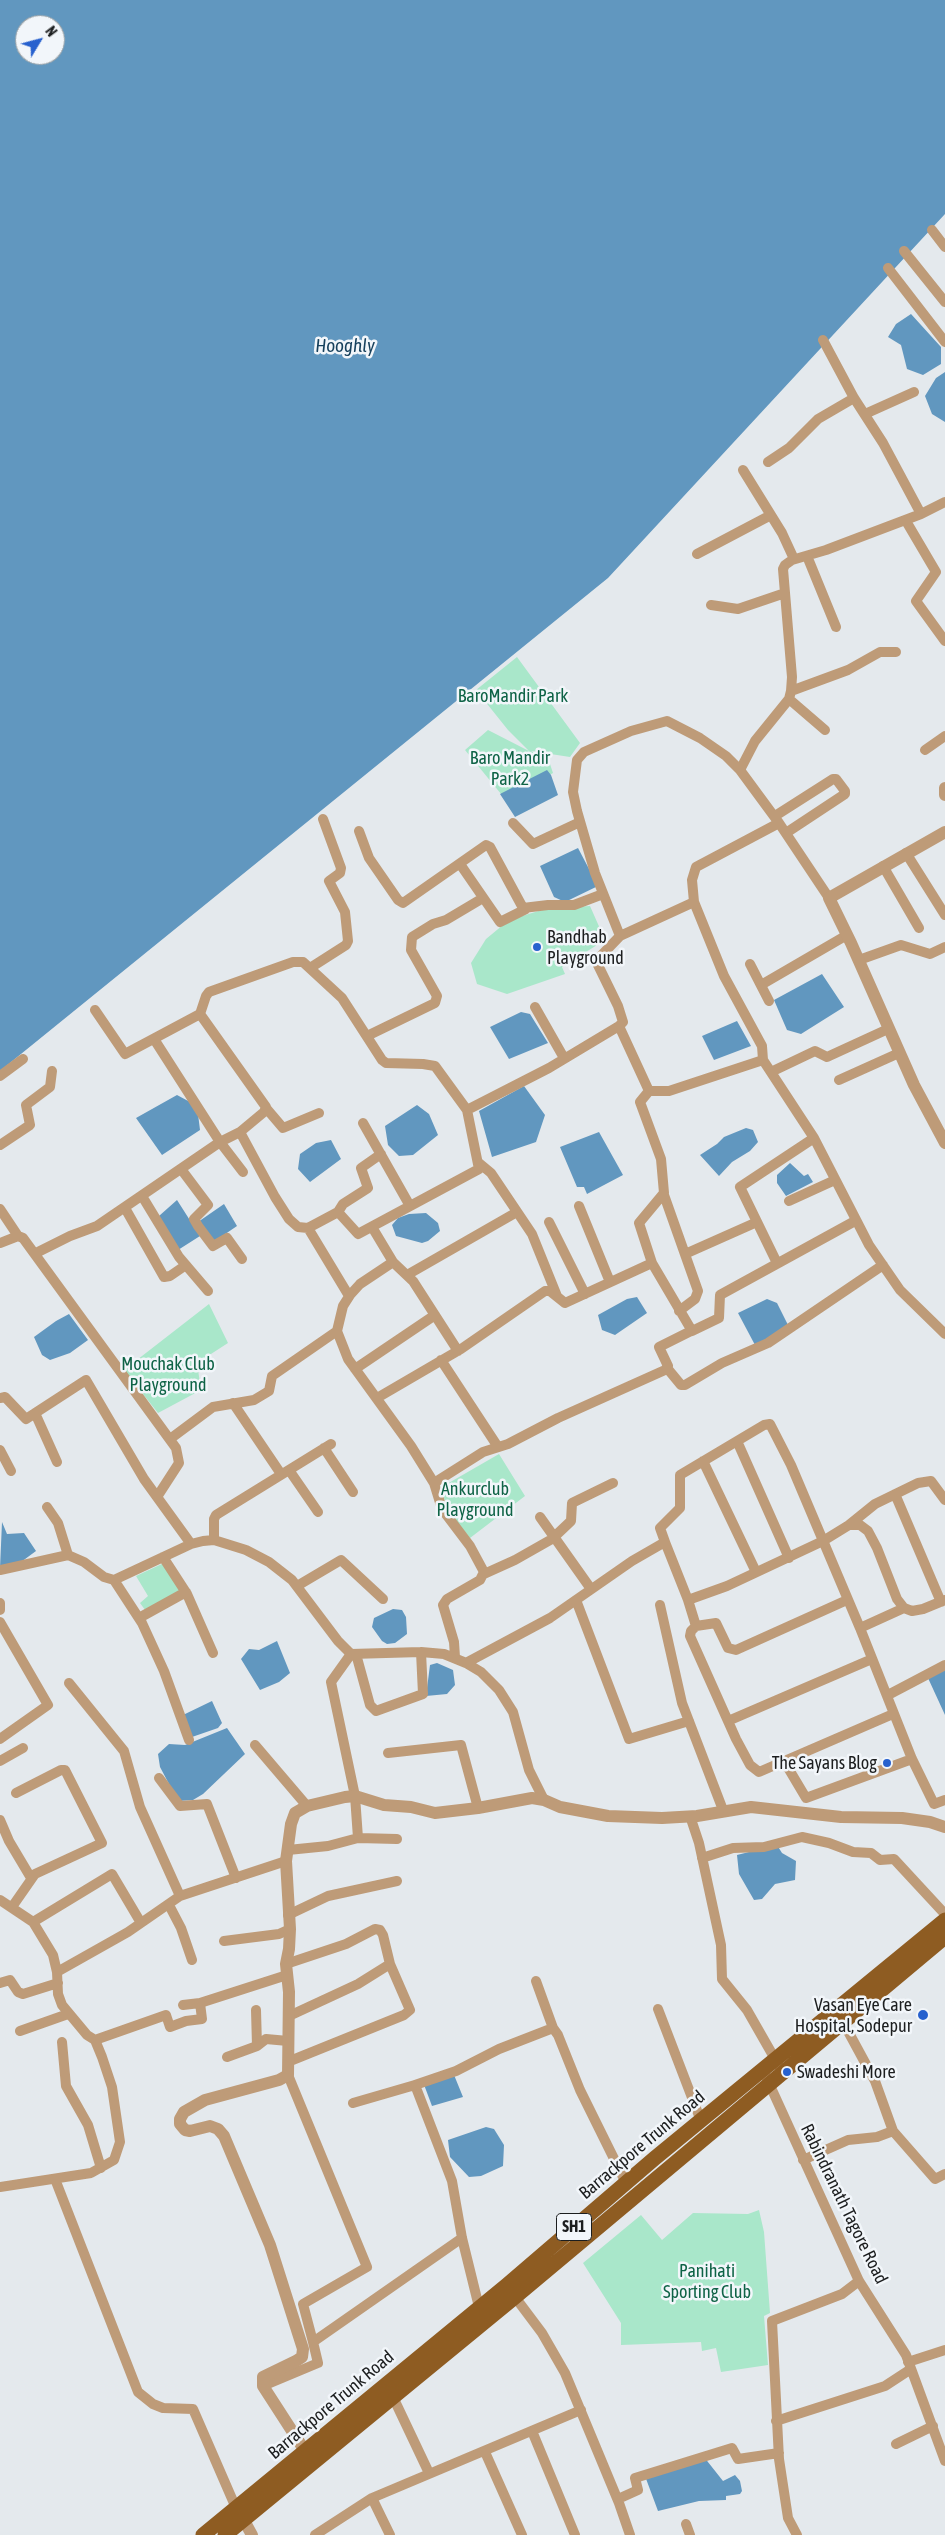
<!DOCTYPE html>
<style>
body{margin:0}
#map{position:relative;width:945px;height:2535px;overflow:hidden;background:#e4e9ed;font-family:"Asap Condensed",sans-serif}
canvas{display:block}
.north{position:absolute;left:15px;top:15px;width:50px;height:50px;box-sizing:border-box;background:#f2f6fa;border:1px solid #9ca0a2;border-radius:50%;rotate:53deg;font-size:14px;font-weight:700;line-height:20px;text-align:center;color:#1c1e1f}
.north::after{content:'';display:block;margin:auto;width:18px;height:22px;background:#2761ce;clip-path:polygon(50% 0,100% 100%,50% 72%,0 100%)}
</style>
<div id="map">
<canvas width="945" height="2535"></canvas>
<div class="north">N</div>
</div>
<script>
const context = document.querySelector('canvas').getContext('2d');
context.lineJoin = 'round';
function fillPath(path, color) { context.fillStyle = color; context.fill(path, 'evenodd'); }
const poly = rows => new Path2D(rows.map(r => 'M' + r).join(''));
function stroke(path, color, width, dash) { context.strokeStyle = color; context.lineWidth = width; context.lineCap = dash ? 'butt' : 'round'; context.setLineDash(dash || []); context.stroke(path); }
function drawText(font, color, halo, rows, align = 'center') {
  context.font = font + ' "Asap Condensed",sans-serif'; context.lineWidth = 5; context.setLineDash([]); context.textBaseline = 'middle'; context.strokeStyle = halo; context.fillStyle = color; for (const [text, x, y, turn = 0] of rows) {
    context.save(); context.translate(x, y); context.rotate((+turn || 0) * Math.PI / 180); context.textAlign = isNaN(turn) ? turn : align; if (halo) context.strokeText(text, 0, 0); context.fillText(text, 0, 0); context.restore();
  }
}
fillPath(poly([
 [517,657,580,743,570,757,531,751,549,761,553,773,506,800,465,750,488,730,529,751,508,730,476,690],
 [590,906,605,940,562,967,565,974,507,994,477,984,471,963,486,939,509,920,545,909],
 [209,1304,228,1343,197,1363,201,1390,158,1413,124,1370],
 [499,1454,525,1496,470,1538,451,1516,440,1488],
 [164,1563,184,1592,148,1614,140,1603,148,1596,136,1576],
 [759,2210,764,2232,770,2313,764,2316,768,2365,721,2372,716,2348,702,2351,701,2342,621,2345,621,2323,583,2263,641,2215,662,2240,693,2213,748,2214]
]), '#a9e7ca');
fillPath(poly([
 [0,0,945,0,945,214,608,578,0,1071],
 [25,25,55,25,55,55,25,55],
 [911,314,941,347,941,364,923,375,907,369,901,345,888,337,896,324],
 [945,372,945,422,932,414,925,396,936,378],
 [547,770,551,775,558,795,515,817,500,794],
 [578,848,598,886,565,902,554,897,540,866],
 [822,974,844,1007,801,1034,787,1030,774,1000],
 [521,1012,530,1014,548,1043,509,1059,490,1027],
 [737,1021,751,1046,714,1060,702,1036],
 [524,1086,545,1115,536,1142,492,1157,479,1111],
 [177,1095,190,1102,198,1114,200,1130,162,1155,136,1118],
 [417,1105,429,1114,438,1135,413,1155,399,1156,388,1145,385,1126],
 [746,1128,753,1130,758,1142,750,1151,732,1162,719,1176,700,1155,717,1144,724,1137],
 [599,1132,623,1175,587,1194,584,1187,577,1187,560,1147],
 [331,1140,341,1159,310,1182,298,1169,300,1154,316,1143],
 [790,1163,804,1176,808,1174,813,1182,786,1196,777,1183,777,1175],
 [177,1200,200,1236,178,1250,159,1216],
 [224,1204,237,1226,212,1243,198,1222],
 [426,1213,438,1223,440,1231,428,1241,422,1243,396,1236,392,1225,398,1218,409,1214],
 [637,1297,647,1313,615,1335,602,1330,598,1315,627,1299],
 [767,1299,777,1303,789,1327,755,1345,738,1313],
 [69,1314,88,1340,70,1353,50,1360,42,1355,34,1337,56,1321],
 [2,1522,7,1534,24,1533,36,1551,17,1565,0,1568],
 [393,1609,402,1610,406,1617,407,1634,395,1643,387,1644,382,1641,372,1627,374,1618],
 [277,1641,290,1673,279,1682,260,1690,241,1659,249,1649,259,1650],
 [437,1663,453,1670,455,1685,447,1694,426,1696,430,1665],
 [945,1670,945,1715,928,1678],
 [212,1701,222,1723,218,1728,192,1737,183,1715],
 [227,1728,245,1754,203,1794,193,1800,178,1801,160,1767,158,1754,169,1744,185,1745],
 [777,1845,782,1853,796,1861,795,1880,775,1884,762,1899,754,1900,739,1874,737,1855],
 [452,2070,463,2097,432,2106,423,2082],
 [486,2127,494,2129,504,2145,503,2166,481,2176,469,2177,450,2157,448,2140],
 [704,2457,723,2481,735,2475,740,2481,742,2491,740,2494,726,2496,726,2500,699,2501,658,2511,645,2476]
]), '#6197bf');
stroke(poly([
 [932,230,945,247],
 [904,251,945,302],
 [888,268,945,342],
 [823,340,854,398,883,443,921,514,945,502],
 [865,414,914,392],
 [768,462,789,448,818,419,854,398],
 [743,470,782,533,794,559],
 [906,521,936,572,916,601,945,641],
 [697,554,771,515],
 [807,556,836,627],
 [711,605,738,609,785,593],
 [791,691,848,670,880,652,896,652],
 [789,699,825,730],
 [925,750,945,736],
 [740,770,755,741,789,699,791,691,792,677,783,569,785,565,792,560,826,550,921,514],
 [775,816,833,779,836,779,845,791,845,794,786,833],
 [513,823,533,844,580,822],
 [359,831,369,858,398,900,403,903,486,845,490,847,523,908,548,905,574,905,603,894],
 [906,853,945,915],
 [460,864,500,922,526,909],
 [883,866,919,928],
 [694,902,692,880,696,867,779,823],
 [620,936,694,902,724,976,762,1046,763,1060,814,1138,869,1245,900,1290,945,1334],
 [859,960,901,945,930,954,945,947],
 [750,964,769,1001],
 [310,968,346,945,348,941,345,912,329,881,340,873,341,868,323,819],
 [761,985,847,935],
 [535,1007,564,1058],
 [95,1010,125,1054,200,1014],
 [619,1026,649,1091,669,1091,763,1060],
 [367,1036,435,1003,437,996,411,950,412,937,433,924,446,920,483,898],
 [154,1039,220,1142,243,1172],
 [773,1071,815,1051,827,1057,888,1029],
 [0,1076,23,1059],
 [839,1080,899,1053],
 [266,1108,283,1128,319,1113],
 [467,1110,479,1169,358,1234,338,1212,308,1228,298,1227,289,1219,275,1197,240,1132,264,1112,266,1107,200,1014,206,996,209,992,293,962,303,962,342,998,382,1060,386,1063,423,1064,435,1066,467,1110,549,1068,619,1026,623,1022,618,1006,596,961,620,936,595,873,577,811,573,792,577,760,584,752,631,731,667,721,700,738,726,756,740,770,779,823,829,898],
 [363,1123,410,1206],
 [0,1145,30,1125,26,1105,50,1087,52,1071],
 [479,1163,491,1173,532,1234,557,1296],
 [181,1169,208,1205,194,1219,198,1226,213,1246,227,1238,242,1259],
 [664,1195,698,1291,695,1299,679,1311],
 [142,1196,179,1257,208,1291],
 [789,1201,835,1180],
 [579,1206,610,1282],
 [125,1208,164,1277,170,1276,186,1265],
 [0,1209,18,1236],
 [338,1212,343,1204,368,1188,361,1168,381,1154],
 [549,1222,585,1294],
 [372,1227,393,1262,360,1284,350,1295,343,1306,337,1331,348,1359,411,1446,434,1483,442,1509,470,1546,484,1572,480,1580,447,1599,443,1605,454,1642,455,1657],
 [308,1228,349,1296],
 [0,1243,18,1236,23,1238,176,1448,179,1463,157,1497,191,1544],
 [36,1253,70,1236,97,1226,220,1142,240,1132],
 [685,1254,757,1222],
 [393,1262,413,1281,458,1351],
 [652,1263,692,1331,719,1318,720,1295,855,1221],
 [777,1263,740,1187,814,1138],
 [407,1275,517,1212],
 [441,1360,498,1447],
 [667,1368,681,1385,685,1385,722,1363,768,1343,883,1265],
 [355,1369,435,1315],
 [0,1398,5,1397,26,1419,86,1380,144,1479,157,1497],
 [377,1398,461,1349,545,1291,550,1291,565,1303,652,1263,639,1223,664,1193,661,1159,640,1102,649,1091],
 [233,1403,281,1474],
 [35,1413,57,1462],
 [170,1439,213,1407,254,1400,269,1391,272,1376,337,1331],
 [737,1441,789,1558],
 [324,1448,353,1492],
 [0,1450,11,1471],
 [703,1461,756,1572],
 [289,1470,318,1512],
 [434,1483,483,1452,508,1444,558,1418,665,1370,668,1366,659,1347,691,1331],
 [895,1494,941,1602],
 [47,1507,58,1523,68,1555],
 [540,1517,591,1589],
 [849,1525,875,1504,918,1483,931,1481,945,1500],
 [214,1540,214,1519,216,1515,331,1444],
 [665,1542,688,1600,727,1586,823,1541,849,1525,860,1525,868,1531,877,1548,897,1599,904,1608,912,1611,923,1609,945,1600],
 [163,1557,187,1594,213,1653],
 [0,1570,68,1555,84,1562,104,1577,114,1580,191,1544,203,1541,214,1540,246,1550,269,1562,292,1580,338,1641,351,1654,421,1652,444,1654,466,1663,481,1672,499,1690,513,1712,529,1770,544,1800],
 [484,1574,515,1560,552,1539,571,1521,572,1503,613,1483],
 [114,1580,142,1623,164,1671,189,1740],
 [297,1586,341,1560,383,1599],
 [576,1600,629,1739,689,1721],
 [688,1600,696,1626,716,1623,728,1648,736,1650,847,1600],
 [0,1603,0,1610],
 [660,1605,682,1703,723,1810],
 [139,1618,186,1592],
 [0,1622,48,1705,0,1739],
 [696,1626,691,1631,690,1636,736,1739,750,1765,759,1772,893,1714],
 [860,1628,904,1608],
 [351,1654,331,1682,355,1796,358,1838],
 [356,1654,370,1705,376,1711,423,1694,421,1652],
 [466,1663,550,1618,632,1561,665,1542,660,1528,680,1508,680,1475,764,1425,770,1424,791,1465,860,1628,912,1759,934,1804,945,1800],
 [69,1683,124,1751,140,1807,180,1896],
 [888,1695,945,1665],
 [728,1721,872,1659],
 [255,1745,307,1806],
 [388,1753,461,1745,478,1808],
 [0,1761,23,1748],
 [784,1761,806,1798,912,1759],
 [159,1778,180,1806,207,1804,236,1878],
 [690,1816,699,1843,721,1945,722,1979,747,2010,783,2073],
 [0,1820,9,1841,31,1878],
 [288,1850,328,1846,358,1838,397,1839],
 [702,1858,733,1848,764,1847,802,1837,829,1843,853,1852,871,1853,880,1860,894,1859,945,1914],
 [0,1900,33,1922,53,1955,57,1972,58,1994,62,2005,87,2035,95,2040,102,2057,112,2087,120,2142,114,2160,91,2173,0,2187],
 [169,1905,181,1928,192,1960],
 [12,1907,35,1874,102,1843,65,1770,61,1770,16,1793],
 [288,1915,328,1896,397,1881],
 [33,1922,112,1874,141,1923],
 [224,1941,279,1934,290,1929],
 [286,1964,346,1944,375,1929,380,1930,383,1935,390,1964,358,1984,289,2016],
 [57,1972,128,1932,180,1896,286,1861],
 [536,1981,553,2028],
 [0,1983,10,1980,18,1992,23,1994,58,1983],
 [183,2005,200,2003],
 [658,2009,701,2121],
 [256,2010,257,2046,266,2039,288,2041],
 [20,2031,68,2014],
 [95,2040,166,2015,170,2027,186,2021,202,2019,200,2003,287,1975],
 [62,2042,66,2086,88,2125,101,2168],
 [227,2057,257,2046],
 [290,2061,404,2015,410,2010,390,1964],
 [763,2070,859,2281,906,2355,945,2461],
 [288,2075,367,2267,303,2304,313,2342],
 [353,2103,415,2085],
 [893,2131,935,2179,945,2174],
 [803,2160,848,2140,877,2137,893,2131,875,2081,843,2022],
 [55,2179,138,2392,153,2404,163,2408,193,2409,236,2508],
 [515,2297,542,2333,565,2373,619,2503,630,2535],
 [479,2307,462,2238,452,2181,415,2085,456,2071,499,2049,553,2028,558,2035,580,2090,626,2183],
 [908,2362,945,2350],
 [263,2386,318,2363,313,2342,462,2238],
 [393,2397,429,2473],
 [776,2421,885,2386,911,2369],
 [532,2431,575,2535],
 [896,2444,933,2426],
 [485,2452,522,2535],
 [372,2498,390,2535],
 [618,2499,638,2490,635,2478,732,2448,738,2459,779,2453],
 [686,2524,690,2535],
 [315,2535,372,2498,581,2410],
 [797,2535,788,2518,779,2459,772,2321,842,2294,859,2281]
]), '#be9b78', 10);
stroke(poly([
 [945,788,945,795],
 [945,832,829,898,851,943,914,1085,945,1143],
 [305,2451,263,2386,263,2377,296,2361,302,2357,303,2349,270,2245,224,2136,218,2129,210,2126,190,2131,185,2130,180,2124,180,2119,184,2112,205,2100,279,2080,288,2075,289,1992,286,1964,289,1949,290,1929,286,1861,291,1824,295,1813,307,1806,345,1797,355,1796,384,1805,411,1807,435,1813,478,1808,532,1798,544,1800,560,1807,608,1816,662,1818,697,1816,751,1807,841,1817,902,1818,930,1822,945,1827],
 [240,2513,252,2535]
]), '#be9b78', 12);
stroke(poly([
 [203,2535,507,2285,655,2158,945,1920],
 [225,2535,515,2297,945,1937]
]), '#8e5c22', 15);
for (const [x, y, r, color] of [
 [537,947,5,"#2761ce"],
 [887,1763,5,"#2761ce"],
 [923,2015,6,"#2761ce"],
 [787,2072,5,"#2761ce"]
]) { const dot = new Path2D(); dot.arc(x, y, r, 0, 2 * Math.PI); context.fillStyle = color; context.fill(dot); stroke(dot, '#f2f6fa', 2); }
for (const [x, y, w] of [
 [574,2227,35]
]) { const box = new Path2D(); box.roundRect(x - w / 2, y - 13.5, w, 27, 4); context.fillStyle = '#f2f6fa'; context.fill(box); stroke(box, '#1c1e1f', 1); }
drawText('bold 16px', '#1c1e1f', null, [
 ["SH1",574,2227]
]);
drawText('18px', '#0e6346', '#f2f6fa', [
 ["BaroMandir Park",513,696],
 ["Baro Mandir",510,758],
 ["Park2",510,779],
 ["Mouchak Club",168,1364],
 ["Playground",168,1385],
 ["Ankurclub",475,1489],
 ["Playground",475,1510],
 ["Panihati",707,2271],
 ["Sporting Club",707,2292]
]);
drawText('18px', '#1c1e1f', '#f2f6fa', [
 ["Bandhab",547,937],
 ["Playground",547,958],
 ["The Sayans Blog",877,1763,"right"],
 ["Vasan Eye Care",912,2005,"right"],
 ["Hospital, Sodepur",912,2026,"right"],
 ["Swadeshi More",797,2072]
], 'left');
drawText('18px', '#1c1e1f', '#f2f6fa', [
 ["Barrackpore Trunk Road",642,2145,-40],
 ["Rabindranath Tagore Road",844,2204,64],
 ["Barrackpore Trunk Road",331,2405,-40]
]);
drawText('italic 19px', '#17415d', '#f2f6fa', [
 ["Hooghly",345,346]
]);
</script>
